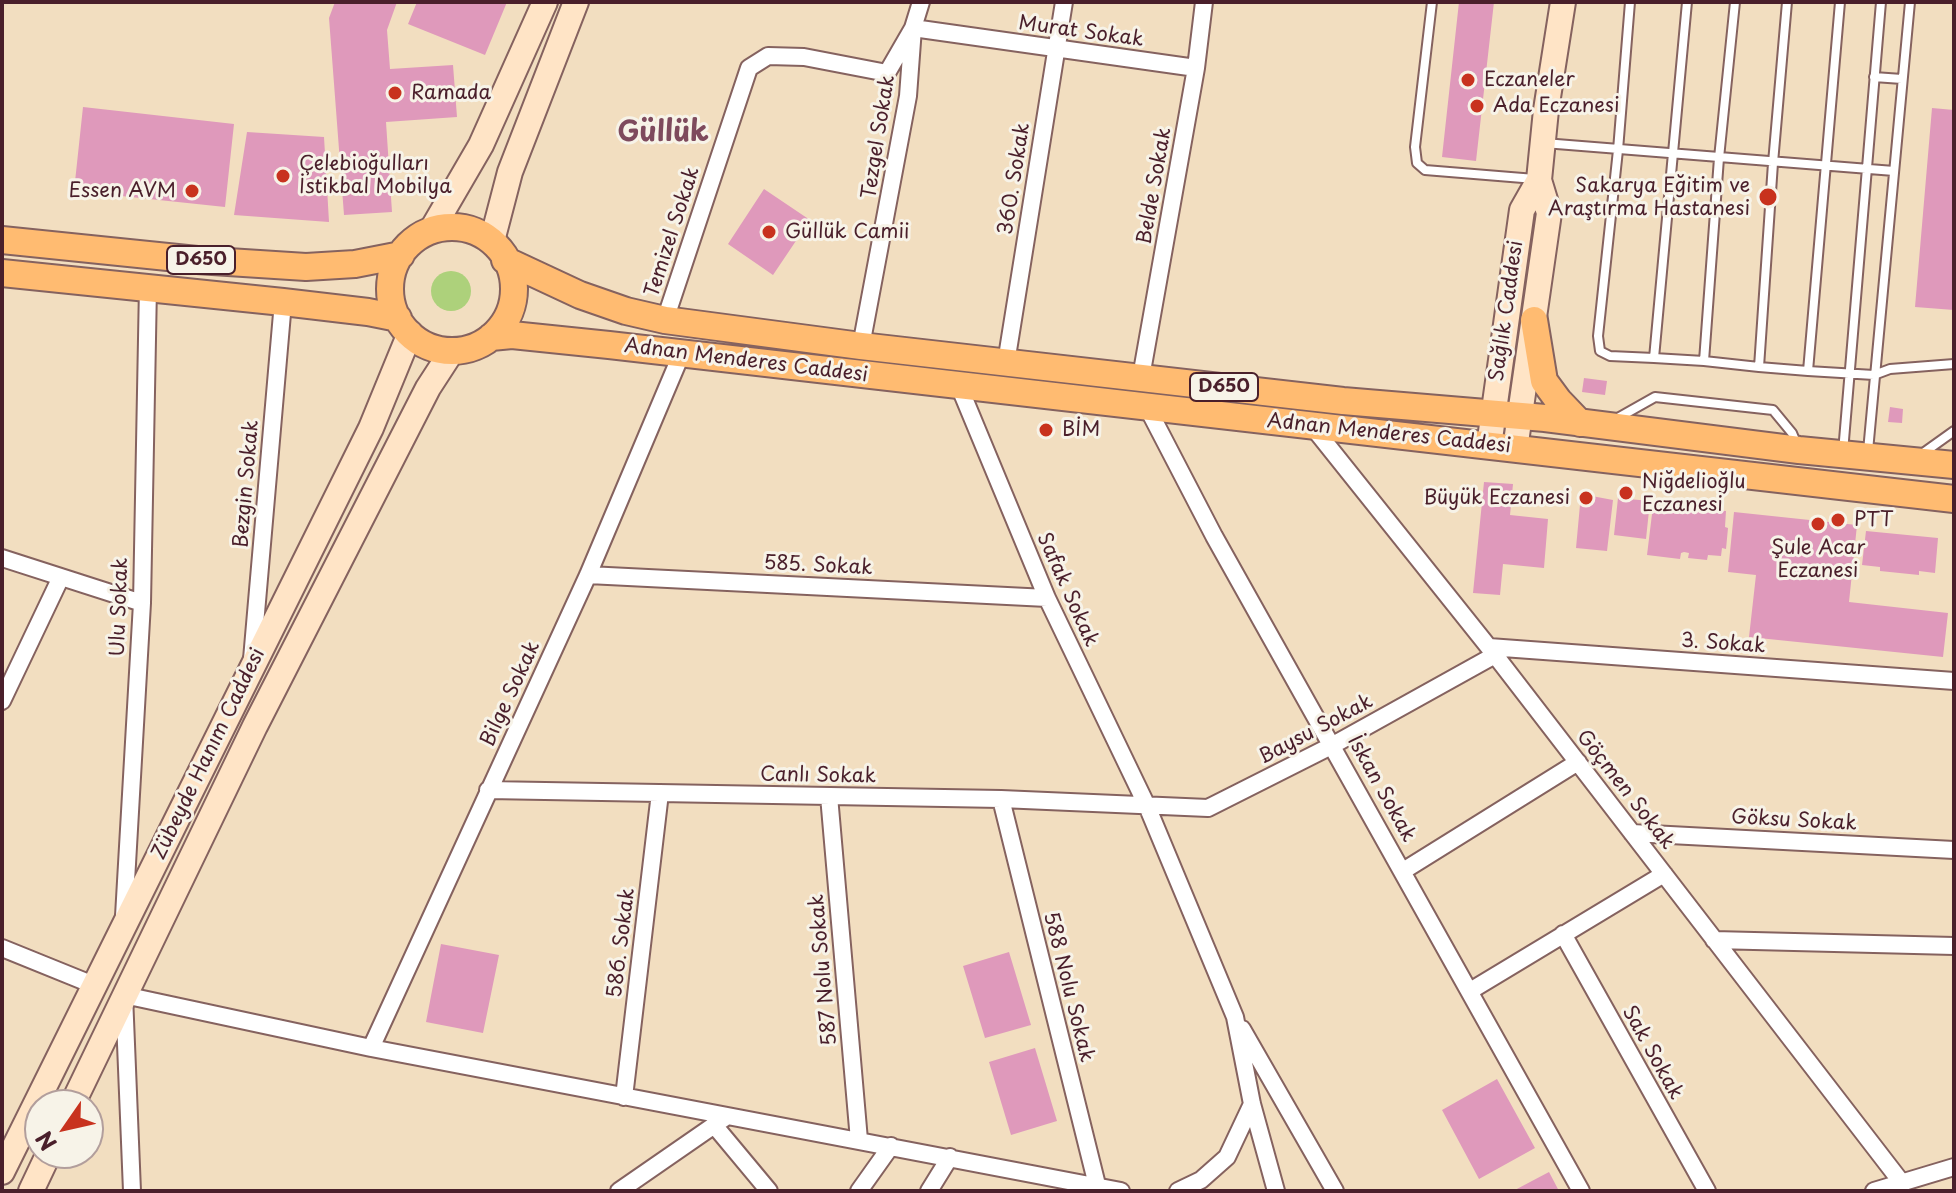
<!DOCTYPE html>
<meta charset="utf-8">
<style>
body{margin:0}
#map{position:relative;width:1956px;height:1193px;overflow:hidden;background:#f2dec0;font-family:"Playpen Sans",sans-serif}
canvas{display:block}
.frame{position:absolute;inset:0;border:4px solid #4a1f2b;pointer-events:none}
.north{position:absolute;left:24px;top:1089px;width:80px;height:80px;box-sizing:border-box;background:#f7f3e8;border:2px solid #b29e9c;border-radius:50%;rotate:236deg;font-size:22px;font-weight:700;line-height:32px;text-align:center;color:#4a1f2b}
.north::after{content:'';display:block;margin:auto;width:28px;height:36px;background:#c8321e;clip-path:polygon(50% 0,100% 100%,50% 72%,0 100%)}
</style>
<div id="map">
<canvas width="1956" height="1193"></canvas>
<div class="frame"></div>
<div class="north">N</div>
</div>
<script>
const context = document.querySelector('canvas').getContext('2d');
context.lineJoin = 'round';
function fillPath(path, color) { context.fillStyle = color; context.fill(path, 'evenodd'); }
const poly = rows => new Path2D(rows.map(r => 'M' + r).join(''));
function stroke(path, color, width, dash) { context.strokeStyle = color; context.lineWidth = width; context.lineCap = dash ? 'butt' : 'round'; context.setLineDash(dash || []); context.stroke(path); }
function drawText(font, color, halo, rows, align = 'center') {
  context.font = font + ' "Playpen Sans",sans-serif'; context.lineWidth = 6; context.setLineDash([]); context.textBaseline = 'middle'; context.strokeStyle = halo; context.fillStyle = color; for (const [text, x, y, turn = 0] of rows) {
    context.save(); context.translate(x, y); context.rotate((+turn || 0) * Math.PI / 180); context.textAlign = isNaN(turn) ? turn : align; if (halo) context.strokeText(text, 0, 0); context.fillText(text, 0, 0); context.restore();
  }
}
fillPath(poly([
 '431 291a20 20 0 1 1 40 0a20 20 0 1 1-40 0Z'
]), '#add17b');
fillPath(poly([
 [335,2,397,2,387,30,390,69,453,65,457,117,386,122,392,212,344,215,329,18],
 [417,2,507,2,485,55,408,24],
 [1459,2,1494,2,1476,161,1442,157],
 [83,107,234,124,225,207,74,191],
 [1932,108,1954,110,1954,310,1915,307],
 [247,132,324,137,329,222,234,215],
 [764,189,810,220,773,275,728,244],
 [1584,378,1607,381,1605,395,1582,392],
 [1890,407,1903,409,1902,423,1888,422],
 [1484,482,1513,484,1510,515,1548,519,1544,568,1503,564,1500,595,1473,593],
 [1581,494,1613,500,1607,551,1576,548],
 [1618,498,1650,501,1646,539,1614,535],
 [1653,506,1726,511,1725,527,1728,528,1726,549,1722,548,1721,556,1708,555,1707,560,1688,558,1689,553,1684,552,1681,553,1680,559,1647,555],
 [1734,512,1857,525,1849,602,1948,613,1943,657,1749,637,1756,575,1728,572],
 [1866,531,1938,538,1935,573,1919,571,1919,575,1880,571,1880,567,1862,565],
 [441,944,499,955,483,1033,426,1022],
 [1009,952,1031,1025,985,1038,963,966],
 [1035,1048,1057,1121,1011,1135,989,1062],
 [1497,1079,1535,1148,1479,1179,1442,1110],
 [1549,1172,1559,1191,1513,1191]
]), '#df99bb');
const lane = poly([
 [1432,2,1415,147,1417,163,1425,170,1535,179],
 [1630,2,1618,150,1598,336,1600,351,1610,356,1654,358,1687,2],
 [1874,77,1902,79],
 [1544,143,1894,171],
 [1654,358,1704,361,1719,158,1735,2],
 [1704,361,1759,367,1773,163,1787,2],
 [1759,367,1808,371,1840,2],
 [1808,371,1874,375,1890,369,1954,364],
 [1616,419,1655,397,1773,410,1792,433,1797,445],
 [1868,451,1910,2],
 [1843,452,1881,2],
 [1919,456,1954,431]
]);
const street = poly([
 [913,28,1196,68],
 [665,320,749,68,768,56,804,57,887,73,913,28],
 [861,346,908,96,913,28,921,2],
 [1006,363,1064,2],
 [1141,377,1196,68,1204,2],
 [959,386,1047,598,1147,806,1235,1017,1252,1104,1276,1191],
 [1147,407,1214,536,1581,1191],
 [1312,426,1495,655,1902,1183],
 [2,558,142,603],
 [588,575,1047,598],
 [1489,647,1954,681],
 [252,659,283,302],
 [2,701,61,577],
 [488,790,1001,799,1208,808,1333,745,1495,655],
 [829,796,859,1140],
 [1001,799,1097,1185],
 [1632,833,1954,850],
 [1403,871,1578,762],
 [124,916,142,603,148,286],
 [1563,934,1707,1191],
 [1714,940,1954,946],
 [2,948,96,986],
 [1470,991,1664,874],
 [1242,1029,1335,1191],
 [371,1048,588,575,681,355],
 [624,1097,660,793],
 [714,1125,769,1191],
 [132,1191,124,995,371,1048,1121,1191],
 [619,1191,726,1117],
 [859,1191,891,1146],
 [929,1191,950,1157],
 [1178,1191,1201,1180,1227,1157,1252,1104],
 [1874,1191,1954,1167]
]);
const secondary = poly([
 [431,231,481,145,545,2],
 [492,241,510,172,576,2],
 [1489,446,1522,210,1539,180],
 [1515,449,1549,213,1539,180,1546,110,1563,2],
 [72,1105,255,726,428,388,452,351],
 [2,1172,371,428,410,333],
 [31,1191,49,1153]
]);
const primary = poly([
 '390 289a62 62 0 1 1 124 0a62 62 0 1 1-124 0Z',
 [2,240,197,260,306,267,355,264,401,255],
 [505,260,580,295,626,311,665,320,861,346,1343,401,1545,418,1799,450,1954,465],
 [2,273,283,302,368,312,398,318],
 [1534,320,1544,381,1558,400,1580,423],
 [491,337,512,335,609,345,1954,499]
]);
stroke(lane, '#85625f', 12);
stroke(street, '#85625f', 20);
stroke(secondary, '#85625f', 28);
stroke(primary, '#85625f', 30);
stroke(lane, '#fff', 8);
stroke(street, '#fff', 16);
stroke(secondary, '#ffe4c6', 24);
stroke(primary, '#ffbb71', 26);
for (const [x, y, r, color] of [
 [1468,80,8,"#c8321e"],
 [395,93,8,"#c8321e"],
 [1477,106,8,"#c8321e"],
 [283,176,8,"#c8321e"],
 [192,191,8,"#c8321e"],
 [1768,197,10,"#c8321e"],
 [769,232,8,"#c8321e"],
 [1046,430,8,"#c8321e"],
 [1626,493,8,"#c8321e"],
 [1586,498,8,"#c8321e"],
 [1838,520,8,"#c8321e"],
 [1818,524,8,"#c8321e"]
]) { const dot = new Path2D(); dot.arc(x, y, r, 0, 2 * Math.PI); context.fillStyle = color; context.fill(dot); stroke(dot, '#f7f3e8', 3); }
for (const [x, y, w] of [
 [201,260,68],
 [1224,387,68]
]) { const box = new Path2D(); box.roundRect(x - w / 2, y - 14, w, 28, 6); context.fillStyle = '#f7f3e8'; context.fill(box); stroke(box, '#4a1f2b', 2); }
drawText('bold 18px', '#4a1f2b', null, [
 ["D650",201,260],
 ["D650",1224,387]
]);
drawText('20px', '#4a1f2b', '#f7f3e8', [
 ["Murat Sokak",1081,32,8],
 ["Tezgel Sokak",879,137,-81],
 ["360. Sokak",1015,179,-81],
 ["Belde Sokak",1155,186,-80],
 ["Temizel Sokak",673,232,-72],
 ["Sağlık Caddesi",1507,311,-82],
 ["Adnan Menderes Caddesi",746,361,7],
 ["Adnan Menderes Caddesi",1389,434,6],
 ["Bezgin Sokak",247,484,-85],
 ["585. Sokak",818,566,3],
 ["Safak Sokak",1067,590,66],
 ["Ulu Sokak",120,607,-88],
 ["3. Sokak",1723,644,4],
 ["Bilge Sokak",511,694,-65],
 ["Baysu Sokak",1316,730,-28],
 ["Zübeyde Hanım Caddesi",209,754,-64],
 ["Canlı Sokak",818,776,1],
 ["İskan Sokak",1381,789,61],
 ["Göçmen Sokak",1625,790,52],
 ["Göksu Sokak",1794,821,3],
 ["586. Sokak",622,943,-83],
 ["587 Nolu Sokak",824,970,-95],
 ["588 Nolu Sokak",1068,987,76],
 ["Sak Sokak",1652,1053,61]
]);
drawText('20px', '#4a1f2b', '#f7f3e8', [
 ["Eczaneler",1484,80],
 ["Ramada",411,93],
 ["Ada Eczanesi",1493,106],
 ["Çelebioğulları",299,164],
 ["İstikbal Mobilya",299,187],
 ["Sakarya Eğitim ve",1750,186,"right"],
 ["Araştırma Hastanesi",1750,209,"right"],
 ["Essen AVM",176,191,"right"],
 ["Güllük Camii",785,232],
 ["BİM",1062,430],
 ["Niğdelioğlu",1642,482],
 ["Eczanesi",1642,505],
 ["Büyük Eczanesi",1570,498,"right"],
 ["PTT",1854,520],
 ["Şule Acar",1818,548,"center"],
 ["Eczanesi",1818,571,"center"]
], 'left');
drawText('bold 28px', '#7e4a5d', '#f7f3e8', [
 ["Güllük",663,133]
]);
</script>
